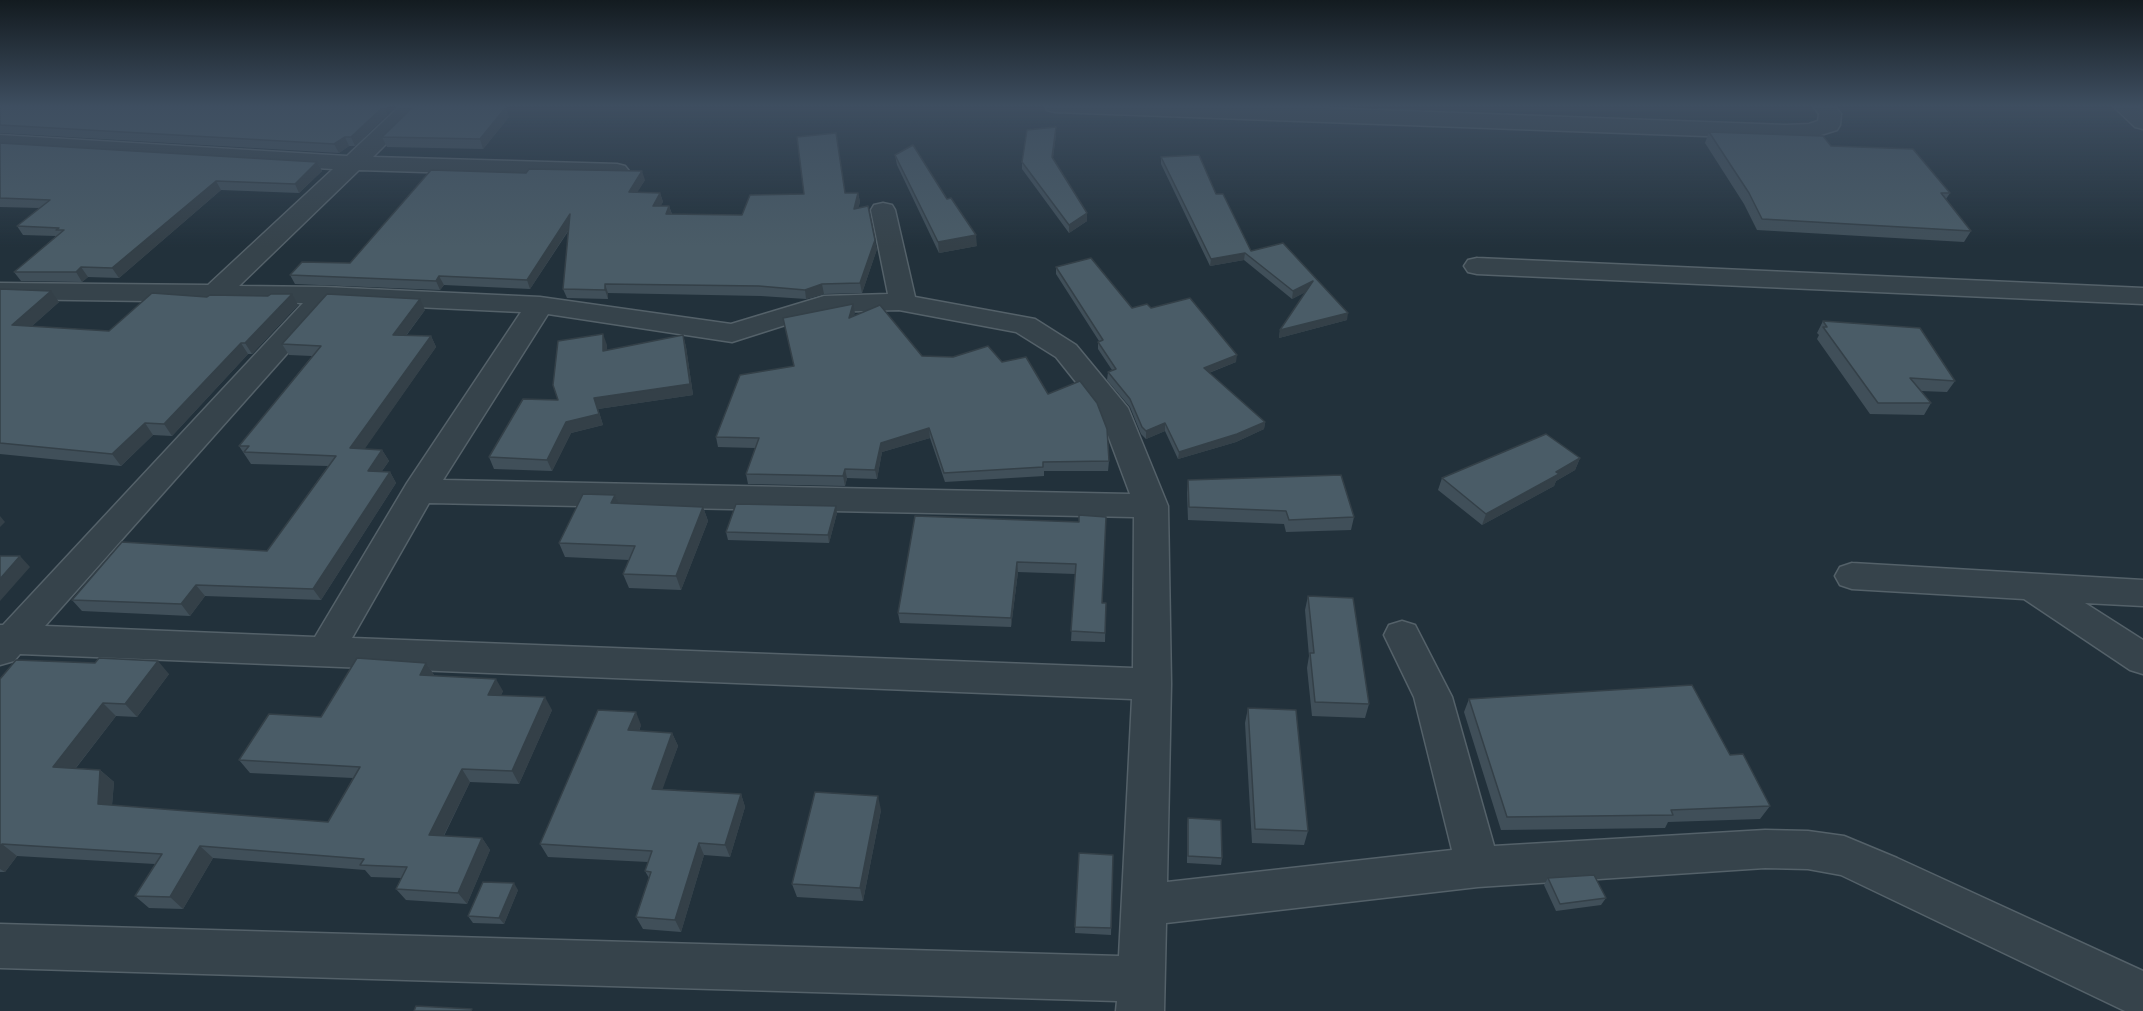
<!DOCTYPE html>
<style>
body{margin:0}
canvas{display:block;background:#22313b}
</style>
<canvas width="2143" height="1011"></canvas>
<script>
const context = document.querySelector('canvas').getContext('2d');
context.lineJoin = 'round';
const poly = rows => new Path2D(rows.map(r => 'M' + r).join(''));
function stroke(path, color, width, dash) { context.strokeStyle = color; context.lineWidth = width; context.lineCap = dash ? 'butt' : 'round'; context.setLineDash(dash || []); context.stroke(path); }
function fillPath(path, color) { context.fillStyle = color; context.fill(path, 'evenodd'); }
const minor = poly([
 [401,105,425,105,373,157,617,164,625,166,629,171,625,176,617,178,359,170,239,286,325,287,540,297,731,324,824,296,888,294,871,210,874,205,883,203,892,205,895,210,915,297,1035,319,1076,345,1128,408,1168,506,1171,684,1167,882,1452,850,1414,697,1384,635,1389,625,1402,621,1415,625,1452,697,1494,846,1765,830,1808,831,1844,836,1897,858,2143,971,2143,1011,2125,1011,1841,875,1808,869,1765,868,1478,887,1166,923,1164,1011,1116,1011,1117,1001,0,968,0,924,1119,956,1132,699,20,654,14,661,0,665,0,625,3,625,303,303,0,299,0,283,208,285,333,169,0,149,0,135,347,156,401,105],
 [332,303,521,312,407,483,315,637,45,626,332,303],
 [899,310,1016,332,1056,357,1099,411,1130,494,443,480,548,314,732,342,826,312,899,310],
 [429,503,1134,517,1133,668,352,638,429,503],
 [1044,105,1238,105,1786,125,1809,124,1818,121,1819,114,1812,105,1834,105,1841,114,1840,125,1837,130,1811,138,1786,139,1055,112,1047,110,1044,105],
 [2112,105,2136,105,2143,111,2143,129,2135,127,2112,105],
 [1477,258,2143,288,2143,304,1477,274,1468,272,1464,266,1468,260,1477,258],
 [1852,563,2143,580,2143,606,2085,603,2143,640,2143,674,2130,670,2024,599,1852,589,1840,585,1835,576,1840,567,1852,563]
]);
stroke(minor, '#546169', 3);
fillPath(minor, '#36434b');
fillPath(poly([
 [0,105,389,105,385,109,387,115,355,146,349,146,339,153,0,133],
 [509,117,483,149,387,147,382,137],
 [1709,132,1831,146,1950,193,1946,199,1971,231,1964,242,1757,230,1744,204,1705,143],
 [1056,134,1053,158,1087,221,1069,233,1022,169,1022,162],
 [0,143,317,162,322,171,299,193,221,190,119,278,88,277,82,282,21,281,14,272,56,236,23,235,17,226,39,208,0,207],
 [895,155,977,246,939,253,897,165],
 [1161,157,1216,194,1251,251,1347,320,1279,338,1280,330,1307,291,1292,299,1244,260,1210,266,1161,164],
 [645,180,637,192,660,193,663,202,660,206,669,206,672,214,742,215,845,193,858,193,860,202,858,208,877,249,862,293,824,294,806,299,761,296,608,293,608,299,567,298,563,289,569,230,530,289,444,285,440,290,295,284,290,275,350,263],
 [1056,267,1132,308,1151,308,1236,362,1209,373,1265,422,1264,429,1236,442,1178,459,1165,431,1146,439,1141,434,1130,407,1107,380,1108,372,1112,370,1098,349,1098,342,1099,341,1056,274],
 [0,289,59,302,32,326,109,331,298,305,252,354,248,354,172,436,153,435,121,466,0,454],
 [425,310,406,336,431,336,436,347,364,449,382,450,389,461,382,471,390,472,396,483,321,600,205,596,190,616,82,611,72,600,267,551,328,466,251,464,239,446,312,356,289,355,282,344],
 [855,313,854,315,922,356,1002,362,1048,394,1109,461,1108,471,1044,471,1044,476,945,482,930,438,882,452,877,479,847,478,845,486,748,484,746,474,755,448,718,447,716,437,794,366],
 [1823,321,1955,381,1947,392,1921,391,1931,403,1924,415,1870,414,1817,339,1819,335,1817,333],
 [683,335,686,347,693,395,598,409,603,425,571,433,552,471,494,469,489,457,558,400,607,345,607,350],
 [1580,458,1575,470,1556,481,1554,486,1482,525,1438,490,1442,478],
 [1188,480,1354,517,1351,530,1286,532,1284,524,1188,520,1187,493],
 [615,495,618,503,703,507,708,521,681,590,629,588,623,574,629,560,565,557,559,543],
 [837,513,829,543,728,540,726,532],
 [1079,522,1102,603,1106,603,1105,642,1071,641,1075,574,1018,572,1011,627,900,623,898,613],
 [1308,596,1369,704,1365,718,1312,716,1307,668,1309,656,1305,610],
 [426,663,434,675,503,691,501,695,552,710,519,784,470,782,444,836,482,838,490,850,467,904,406,900,396,889,401,878,371,877,365,870,213,858,183,909,149,908,135,896,155,864,17,856,5,872,0,872,0,679,169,674,137,717,116,716,76,768,100,770,114,782,112,805,328,822,353,778,250,773,239,760],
 [1469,699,1730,755,1770,806,1760,819,1668,822,1665,828,1501,830,1464,712],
 [1248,708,1308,831,1304,845,1252,843,1245,723],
 [641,725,639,731,672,733,678,746,662,789,741,794,745,807,730,857,704,855,681,932,643,929,636,917,649,878,645,871,648,862,548,857,540,844],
 [881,810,863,901,797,897,792,884],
 [1188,818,1222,858,1221,865,1187,863,1187,825],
 [1079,853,1113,855,1111,935,1075,933],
 [1548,878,1606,898,1601,905,1556,911,1544,885],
 [518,890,504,924,473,923,468,916]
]), '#404f59');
fillPath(poly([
 [377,105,389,105,385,109,387,115,355,146,351,137],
 [506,107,509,117,483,149,480,139],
 [1056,127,1056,134,1052,164,1052,157],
 [345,137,349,146,339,153,334,144],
 [317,162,322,171,299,193,295,184],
 [642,171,645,180,632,201,629,192],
 [216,181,221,190,119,278,112,268],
 [660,193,663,202,656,215,653,206],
 [858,193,860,202,855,218,854,209],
 [669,206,672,215,666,214],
 [1087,213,1087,221,1069,233,1069,225],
 [570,214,573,223,530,289,527,280],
 [976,235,977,246,939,253,938,242],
 [875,240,877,249,862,293,860,283],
 [1245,253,1244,260,1210,266,1211,259],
 [81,267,88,277,82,282,76,272],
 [439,276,444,285,440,290,436,281],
 [1313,281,1312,289,1292,299,1293,291],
 [605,284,608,293,608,299,605,290],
 [822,284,824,294,806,299,805,290],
 [51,291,59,302,21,336,12,325],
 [292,294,298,305,252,354,245,343],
 [420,299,425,310,398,346,393,335],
 [853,304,855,313,850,327,849,318],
 [1348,313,1347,320,1279,338,1280,330],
 [603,334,607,345,607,362,603,351],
 [683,335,686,347,693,395,598,409,603,425,571,433,552,471,547,460,566,422,594,398],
 [431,336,436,347,357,460,350,448],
 [241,343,248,354,172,436,164,424],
 [1237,355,1236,362,1203,375,1204,368],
 [1265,422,1264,429,1236,442,1178,459,1179,452],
 [145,423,153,435,121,466,112,454],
 [1165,423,1165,431,1146,439,1146,431],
 [929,428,930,438,882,452,877,479,875,470,881,443],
 [382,450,389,461,374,482,368,471],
 [1580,458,1575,470,1556,481,1554,486,1482,525,1486,514],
 [845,469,847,478,845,486,843,476],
 [390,472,396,483,321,600,313,589],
 [615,495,621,509,611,503],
 [836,506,837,513,829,543,828,535],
 [703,507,708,521,681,590,676,576],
 [0,516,5,522,0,527],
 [20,556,30,567,0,601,0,579],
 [1017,562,1018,572,1011,627,1011,618],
 [196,585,205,596,190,616,181,604],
 [158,661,169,674,137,717,125,704],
 [426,663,434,675,420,675],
 [496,679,503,691,495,707,488,695],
 [545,697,552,710,519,784,512,771],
 [103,703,116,716,67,779,53,767],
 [636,712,641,725,634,743,628,730],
 [672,733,678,746,658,802,652,789],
 [462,769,470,782,438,847,429,835],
 [100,770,114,782,111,817,98,804],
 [741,794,745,807,730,857,725,845],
 [878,796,881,810,863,901,860,888],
 [482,838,490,850,467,904,458,893],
 [699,843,704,855,681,932,675,920],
 [2,844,17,856,5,872,0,869,0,846],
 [200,846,213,858,183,909,170,897],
 [514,883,518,890,504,924,499,918]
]), '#344048');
const building = poly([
 [0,105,377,105,376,106,384,106,351,137,345,137,334,144,0,125,0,105],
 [414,106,506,107,480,139,382,137,414,106],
 [1056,127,1052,157,1087,213,1069,225,1022,162,1027,130,1056,127],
 [1709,132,1823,136,1831,146,1913,149,1950,193,1941,193,1971,231,1762,219,1749,193,1709,132],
 [836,133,845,193,858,193,854,209,868,206,875,240,860,283,822,284,805,290,759,286,605,284,605,290,563,289,570,214,527,280,439,276,436,281,290,275,302,262,350,263,431,170,526,173,529,169,642,171,629,192,660,193,653,206,669,206,666,214,742,215,750,195,804,194,797,137,836,133],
 [0,143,317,162,295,184,216,181,112,268,81,267,76,272,14,272,64,230,56,230,59,228,17,226,50,200,0,198,0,143],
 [913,145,947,199,951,198,976,235,938,242,895,155,913,145],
 [1199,155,1216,194,1223,194,1251,251,1283,243,1348,313,1280,330,1313,281,1293,291,1245,253,1211,259,1161,157,1199,155],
 [1091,258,1132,308,1147,304,1151,308,1190,298,1237,355,1204,368,1265,422,1237,434,1179,452,1165,423,1146,431,1142,427,1130,399,1108,372,1116,369,1098,342,1103,340,1056,267,1091,258],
 [0,289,51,291,12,325,109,331,152,293,207,297,210,295,268,296,271,294,292,294,245,343,241,343,164,424,145,423,112,454,0,443,0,289],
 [327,294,420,299,393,335,431,336,350,448,382,450,368,471,390,472,313,589,196,585,181,604,72,600,122,542,267,551,336,456,244,452,249,446,239,446,321,346,282,344,327,294],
 [853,304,849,318,880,305,922,356,953,357,988,346,1002,362,1026,357,1048,394,1080,381,1097,403,1107,429,1109,461,1043,462,1043,467,944,473,929,428,881,443,875,470,845,469,843,476,746,474,759,438,716,437,740,375,794,366,783,318,853,304],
 [1823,321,1920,328,1955,381,1910,378,1931,403,1878,403,1823,327,1827,327,1823,321],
 [603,334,603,351,683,335,690,384,594,398,599,414,566,422,547,460,489,457,523,399,558,400,553,385,558,341,603,334],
 [1546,434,1580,458,1556,472,1559,474,1486,514,1442,478,1546,434],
 [1341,475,1354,517,1289,520,1286,511,1189,507,1188,480,1341,475],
 [583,494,615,495,611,503,703,507,676,576,623,574,635,546,559,543,583,494],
 [736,504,836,506,828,535,726,532,736,504],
 [1079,515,1106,517,1102,603,1106,603,1105,633,1071,631,1076,564,1017,562,1011,618,898,613,915,516,1079,522,1079,515],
 [0,556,20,556,0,579,0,556],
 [1308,596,1353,598,1369,704,1315,702,1310,653,1314,653,1308,596],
 [99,658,158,661,125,704,103,703,53,767,100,770,98,804,328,822,360,767,239,760,269,714,321,717,357,658,426,663,420,675,496,679,488,695,545,697,512,771,462,769,429,835,482,838,458,893,396,889,407,867,360,865,364,859,200,846,170,897,135,896,162,854,2,844,0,846,0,679,16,660,95,663,99,658],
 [1692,685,1730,755,1743,754,1770,806,1671,810,1673,815,1507,817,1469,699,1692,685],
 [1248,708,1296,710,1308,831,1255,829,1248,708],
 [598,710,636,712,628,730,672,733,652,789,741,794,725,845,699,843,675,920,636,917,651,872,645,871,652,851,540,844,598,710],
 [815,792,878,796,860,888,792,884,815,792],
 [1188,818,1221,820,1222,858,1188,856,1188,818],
 [1079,853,1113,855,1111,928,1075,927,1079,853],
 [1594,875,1606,898,1560,904,1548,878,1594,875],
 [483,882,514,883,499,918,468,916,483,882],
 [416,1006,472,1009,471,1011,414,1011,416,1006]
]);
fillPath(building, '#4a5c67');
stroke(building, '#344048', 1.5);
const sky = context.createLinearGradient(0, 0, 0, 247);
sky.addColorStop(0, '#131b20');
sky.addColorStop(0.43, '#3e4e60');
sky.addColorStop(1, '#3e4e6000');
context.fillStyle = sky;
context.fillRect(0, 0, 2143, 247);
</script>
